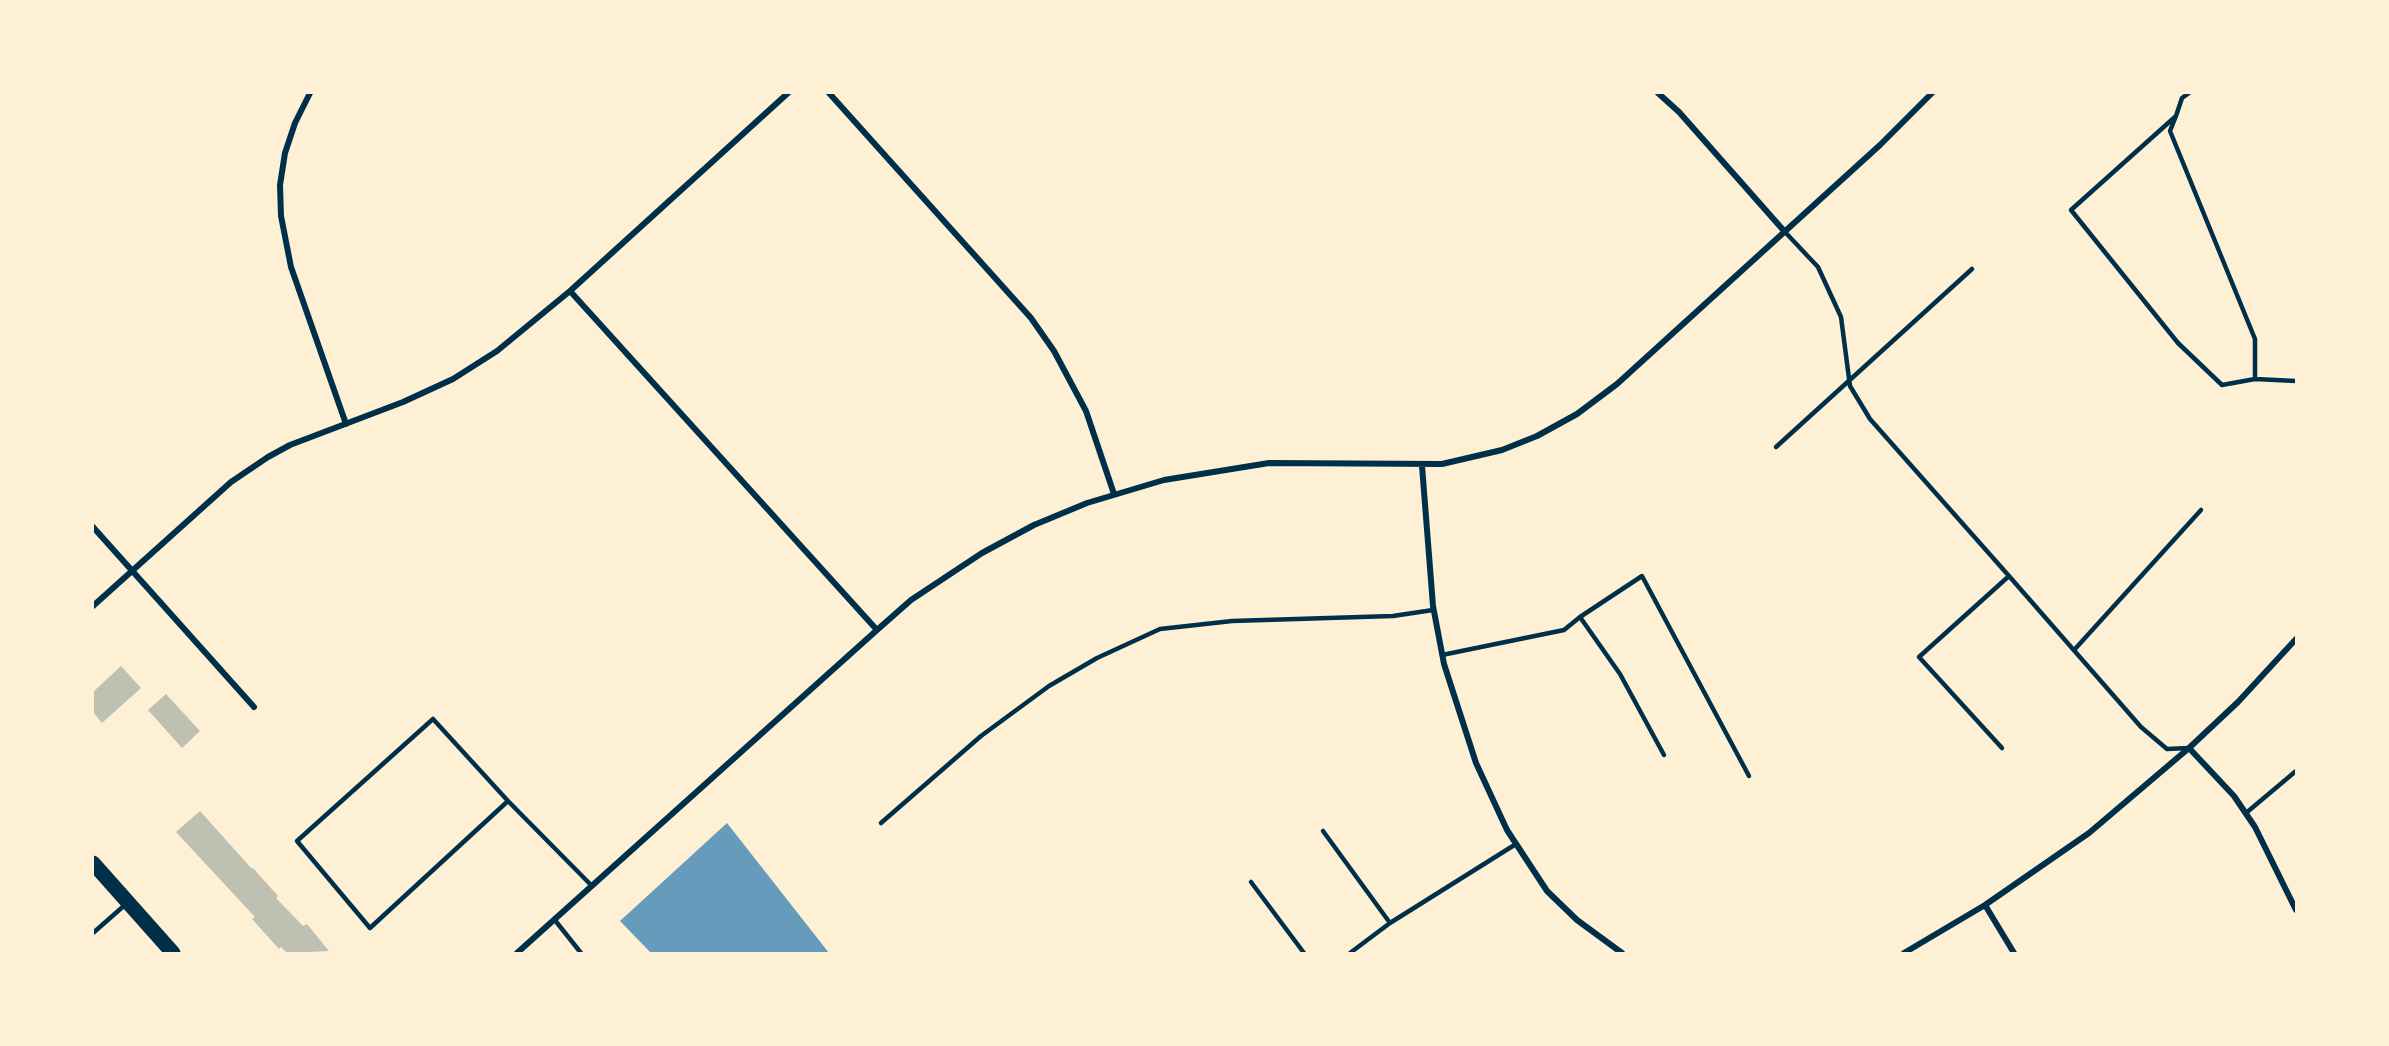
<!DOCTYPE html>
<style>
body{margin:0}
#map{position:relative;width:2389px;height:1046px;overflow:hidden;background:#fdf0d5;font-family:"Alegreya Sans",sans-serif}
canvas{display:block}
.frame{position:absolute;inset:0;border:94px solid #fdf0d5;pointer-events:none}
</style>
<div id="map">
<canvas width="2389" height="1046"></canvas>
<div class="frame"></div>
</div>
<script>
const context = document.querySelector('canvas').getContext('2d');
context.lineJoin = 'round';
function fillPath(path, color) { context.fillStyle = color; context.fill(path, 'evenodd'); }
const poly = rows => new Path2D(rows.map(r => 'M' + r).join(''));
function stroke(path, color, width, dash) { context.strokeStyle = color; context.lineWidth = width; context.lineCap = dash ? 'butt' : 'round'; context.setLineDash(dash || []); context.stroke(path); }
fillPath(poly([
 [727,823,829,953,651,953,620,921]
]), '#669bbc');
fillPath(poly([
 [121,666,141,688,102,723,93,712,93,692],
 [166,694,200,731,182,748,148,710],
 [200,811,252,869,253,868,278,896,276,898,303,926,307,924,329,951,287,953,281,947,279,949,252,919,255,917,176,832]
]), '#bec0b2');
stroke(poly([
 [2176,116,2071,210,2178,343,2222,385,2255,379,2255,339,2170,131,2176,116,2182,98,2189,93],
 [1785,232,1818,267,1841,317,1850,386,1870,419,2009,576],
 [2255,379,2296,381],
 [1776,447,1972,269],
 [1580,617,1642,576,1749,776],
 [2075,649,2201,510],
 [1442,655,1564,630,1580,617,1620,674,1664,755],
 [2002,748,1919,657,2009,576,2141,727,2167,749,2189,748],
 [508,801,433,719,297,841,370,928,508,801,592,886],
 [2246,813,2296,771],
 [881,823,981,736,1049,686,1097,658,1160,629,1232,621,1393,616,1433,610],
 [1323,831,1390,923],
 [1251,882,1304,953],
 [554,919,581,953],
 [93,933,126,904],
 [1350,953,1390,923,1516,844]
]), '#003049', 4.5);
stroke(poly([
 [310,93,295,123,285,153,280,185,281,216,291,267,346,424],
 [829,93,1031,318,1054,351,1086,411,1114,494],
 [1658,93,1679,112,1785,232],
 [570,291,877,630],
 [1422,466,1433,606,1444,664,1476,763,1507,830,1547,891,1577,920,1622,953],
 [93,527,254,707],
 [93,606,231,482,268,457,290,445,403,402,453,379,497,351,570,291,788,93],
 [2189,748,2234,796,2255,827,2296,910],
 [1985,905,2014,953],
 [517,953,877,630,911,600,982,553,1034,525,1087,503,1164,480,1269,463,1442,464,1502,450,1537,436,1577,414,1617,384,1880,145,1932,93],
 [1904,953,1985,905,2089,833,2189,748,2238,702,2296,639]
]), '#003049', 6);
stroke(poly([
 [93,863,173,953]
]), '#003049', 15);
</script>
